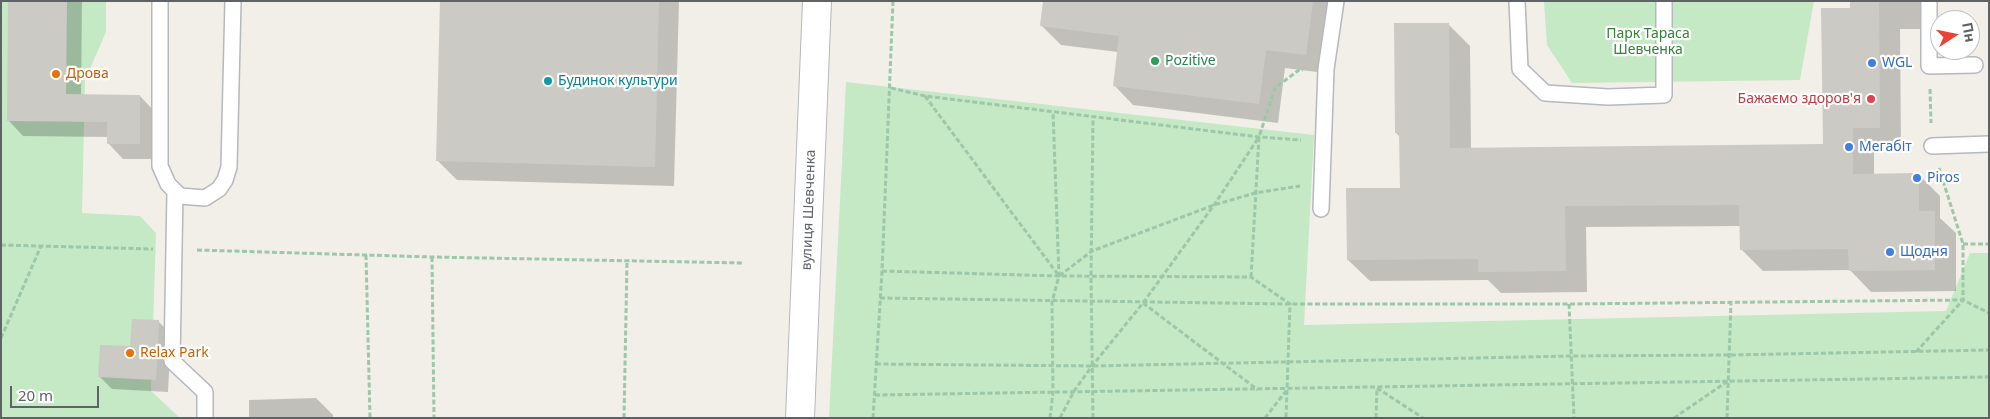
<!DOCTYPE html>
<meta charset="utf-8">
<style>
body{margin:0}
#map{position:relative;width:1990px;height:419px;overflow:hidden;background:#f1efe8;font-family:"Noto Sans",sans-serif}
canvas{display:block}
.frame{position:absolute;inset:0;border:2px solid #5f6368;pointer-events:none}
.north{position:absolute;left:1930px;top:10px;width:50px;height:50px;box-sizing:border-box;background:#fff;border:1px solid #bfc1c3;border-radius:50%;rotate:79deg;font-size:14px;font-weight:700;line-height:20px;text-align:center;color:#5f6368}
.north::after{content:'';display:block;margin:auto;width:18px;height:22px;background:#ea4335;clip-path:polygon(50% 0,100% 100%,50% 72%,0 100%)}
.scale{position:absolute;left:10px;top:386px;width:89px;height:22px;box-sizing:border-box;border:2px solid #5f6368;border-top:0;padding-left:6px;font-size:15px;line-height:18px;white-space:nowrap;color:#5f6368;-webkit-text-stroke:4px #fff;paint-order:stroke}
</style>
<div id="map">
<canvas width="1990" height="419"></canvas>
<div class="frame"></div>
<div class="north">Пн</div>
<div class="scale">20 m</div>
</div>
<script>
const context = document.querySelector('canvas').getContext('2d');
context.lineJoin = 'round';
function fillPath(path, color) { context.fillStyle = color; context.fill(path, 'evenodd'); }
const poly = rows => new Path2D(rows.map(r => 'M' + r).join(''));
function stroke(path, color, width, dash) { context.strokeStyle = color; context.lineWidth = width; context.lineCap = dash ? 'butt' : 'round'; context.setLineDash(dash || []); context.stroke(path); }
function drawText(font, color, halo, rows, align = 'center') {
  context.font = font + ' "Noto Sans",sans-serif'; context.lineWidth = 4.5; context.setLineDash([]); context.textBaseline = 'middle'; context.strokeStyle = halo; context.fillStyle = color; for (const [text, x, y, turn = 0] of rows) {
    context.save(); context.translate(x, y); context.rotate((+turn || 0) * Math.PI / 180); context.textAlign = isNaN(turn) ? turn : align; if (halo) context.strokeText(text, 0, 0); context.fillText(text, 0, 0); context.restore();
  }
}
fillPath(poly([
 [1,1,106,1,106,32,85,80,82,213,140,216,156,233,151,391,180,418,1,418],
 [1544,1,1814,1,1800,80,1572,83,1547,45],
 [846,82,1314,135,1304,325,1946,311,1970,253,1989,253,1989,418,829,418]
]), '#c5e8c5');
fillPath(poly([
 [9,1,82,1,81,96,140,96,155,112,154,159,123,159,108,143,108,137,23,136,8,120],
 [441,1,679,1,674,186,457,180,438,161],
 [1044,1,1334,1,1325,73,1285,68,1278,123,1133,105,1114,85,1118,52,1061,45,1041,25],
 [1851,1,1926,1,1926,29,1900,29,1901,149,1874,149,1874,175,1918,174,1940,196,1940,218,1956,233,1956,291,1871,292,1850,270,1763,271,1741,249,1741,226,1586,227,1587,292,1501,293,1488,280,1370,281,1348,260,1401,189,1400,137,1396,133,1448,24,1470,46,1471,149,1824,146,1851,10],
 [158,321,171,334,168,392,112,389,99,376],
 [316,398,333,415,333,418,249,418,249,400]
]), '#0003');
fillPath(poly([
 [8,1,67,1,66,94,140,95,140,144,107,144,107,122,7,121],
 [440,1,659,1,655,167,436,161],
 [1043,1,1313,1,1306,55,1266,50,1259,104,1113,86,1119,36,1040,26],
 [1850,1,1879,1,1880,128,1853,128,1853,174,1919,173,1919,211,1935,211,1935,270,1849,271,1848,249,1740,250,1739,205,1565,206,1566,271,1478,272,1478,259,1347,260,1346,188,1400,188,1399,133,1395,133,1394,23,1449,23,1450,148,1823,144,1821,8,1850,8],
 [132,319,159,320,156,380,98,377,100,345,130,346]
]), '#cccac5');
const service = poly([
 [160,1,160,166,168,184,180,196,205,198,219,189,225,180,229,167,233,1],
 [1517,1,1520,69,1545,93,1608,97,1664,95,1664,1],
 [1929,1,1929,66,1975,65],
 [1932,146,1989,144],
 [175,191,172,361,205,392,205,418],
 [1321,209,1326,69,1336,1]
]);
const tertiary = poly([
 [800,418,817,1]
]);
stroke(service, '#b5b8bc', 18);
stroke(tertiary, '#b5b8bc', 30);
stroke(poly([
 [891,88,925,96,1259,137,1301,140],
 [1930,89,1931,123],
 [925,96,1059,276,1092,251,1214,205,1255,193,1300,186],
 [1963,244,1989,244],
 [1,245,153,249],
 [197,250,432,257,743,263],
 [366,255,370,418],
 [432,257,434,418],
 [882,271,1059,276,1251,277,1290,304,1286,418],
 [1251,277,1259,137,1275,88,1299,70,1303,70],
 [880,298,1290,304,1569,304,1963,300,1989,313],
 [1143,303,1258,390],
 [1569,304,1574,418],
 [1,338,41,246],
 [1916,352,1963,300,1963,244,1939,168],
 [876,364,1092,366,1571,356,1730,355,1989,350],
 [1377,388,1423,418],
 [875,395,1989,377],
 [624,418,627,261],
 [873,418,882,271,893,1],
 [1050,418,1053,392,1052,302,1059,276,1053,112],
 [1060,418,1074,391,1092,366,1143,303,1214,205,1259,137],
 [1093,418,1091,276,1093,117],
 [1265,418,1286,391],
 [1376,418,1377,388],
 [1674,418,1728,381],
 [1727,418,1731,302]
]), '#9cc7a9', 3, [5, 2.5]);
stroke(service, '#fff', 15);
stroke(tertiary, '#fff', 28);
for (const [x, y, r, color] of [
 [1155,61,5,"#2e9e5b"],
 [1872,63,5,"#3f7fe0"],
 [56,74,5,"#e8710a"],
 [548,81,5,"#0f9aa8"],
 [1871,99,5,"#e0444e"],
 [1849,147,5,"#3f7fe0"],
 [1917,178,5,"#3f7fe0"],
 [1890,252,5,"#3f7fe0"],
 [130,353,5,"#e8710a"]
]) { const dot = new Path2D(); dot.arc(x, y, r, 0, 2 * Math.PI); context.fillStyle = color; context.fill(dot); stroke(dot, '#fff', 2); }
drawText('14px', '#348238', '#fff', [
 ["Парк Тараса",1648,34],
 ["Шевченка",1648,50]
]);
drawText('14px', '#27864d', '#fff', [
 ["Pozitive",1165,61]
], 'left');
drawText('14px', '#366cbe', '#fff', [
 ["WGL",1882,63],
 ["Мегабіт",1859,147],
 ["Piros",1927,178],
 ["Щодня",1900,252]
], 'left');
drawText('14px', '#c56008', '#fff', [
 ["Дрова",66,74],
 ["Relax Park",140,353]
], 'left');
drawText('14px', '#0d838f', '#fff', [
 ["Будинок культури",558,81]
], 'left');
drawText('14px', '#be3a42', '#fff', [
 ["Бажаємо здоров'я",1861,99]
], 'right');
drawText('14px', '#5f6368', '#fff', [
 ["вулиця Шевченка",809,210,-88]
]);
</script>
